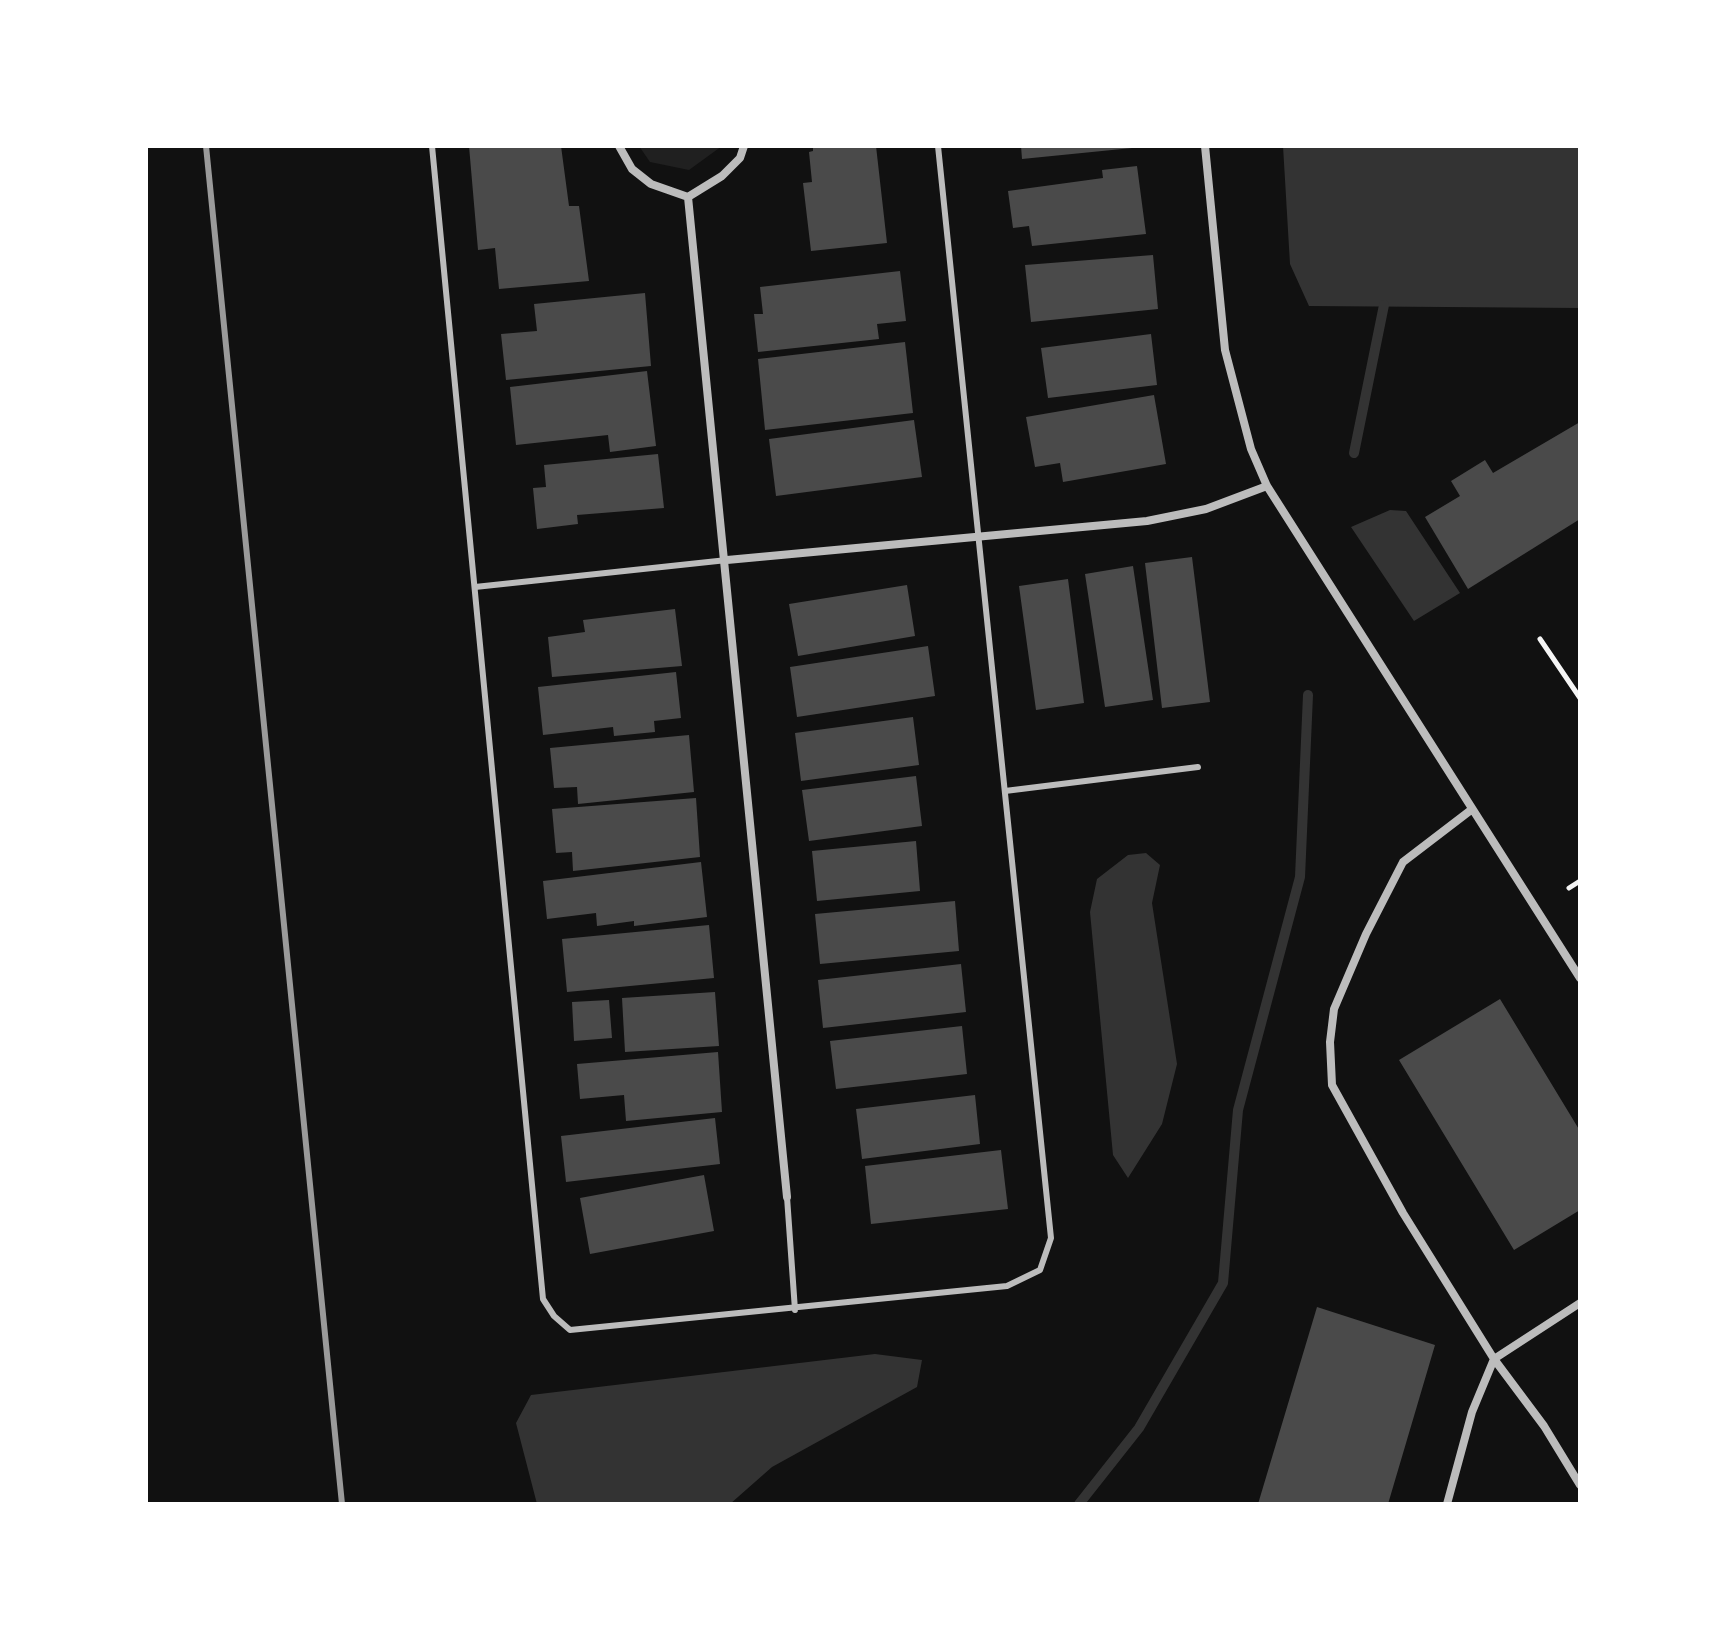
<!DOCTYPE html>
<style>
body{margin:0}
#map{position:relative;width:1726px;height:1650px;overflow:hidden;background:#111;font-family:"DejaVu Sans",sans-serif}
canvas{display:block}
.frame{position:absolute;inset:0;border:148px solid #fff;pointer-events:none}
</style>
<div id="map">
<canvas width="1726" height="1650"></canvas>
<div class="frame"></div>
</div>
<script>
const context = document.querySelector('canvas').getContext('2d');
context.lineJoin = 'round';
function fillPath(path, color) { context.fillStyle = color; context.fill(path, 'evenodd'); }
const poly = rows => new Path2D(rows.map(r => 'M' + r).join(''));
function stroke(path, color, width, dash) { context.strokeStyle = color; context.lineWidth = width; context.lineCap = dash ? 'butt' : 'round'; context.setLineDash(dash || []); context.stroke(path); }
fillPath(poly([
 [639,146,722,146,689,170,650,162]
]), '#202020');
fillPath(poly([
 [1283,146,1580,146,1580,308,1309,306,1290,264],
 [1390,510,1406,511,1460,593,1414,621,1351,527],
 [1146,853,1160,865,1152,903,1177,1064,1162,1124,1128,1178,1113,1155,1090,912,1097,879,1128,855],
 [875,1354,922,1360,917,1387,772,1467,730,1504,537,1504,516,1423,531,1395]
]), '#333');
stroke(poly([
 [1354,453,1384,305],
 [1079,1504,1139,1428,1223,1283,1238,1110,1300,877,1308,695]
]), '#333', 10);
fillPath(poly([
 [469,146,561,146,569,206,579,206,589,281,499,289,495,248,478,250],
 [813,146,876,146,887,243,811,251,803,183,812,182,809,152,813,151],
 [1021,146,1132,146,1132,148,1022,159],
 [1137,166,1146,234,1032,246,1029,226,1013,228,1008,191,1103,178,1102,170],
 [1153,255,1158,309,1031,322,1025,265],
 [900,271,906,321,877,324,879,339,758,352,754,314,763,314,760,287],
 [645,293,651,366,506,380,501,334,537,331,534,304],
 [1151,334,1157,385,1048,398,1041,348],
 [905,342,913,413,765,430,758,359],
 [647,371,656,446,610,452,608,435,516,445,510,387],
 [1154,395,1166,464,1063,482,1060,463,1035,467,1026,417],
 [914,420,922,477,776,496,769,439],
 [1580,422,1580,519,1468,589,1425,517,1460,496,1451,481,1485,460,1493,473],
 [658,454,664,508,577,515,578,524,537,529,533,488,546,487,544,465],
 [1192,557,1210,702,1162,708,1145,563],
 [1133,566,1153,700,1105,707,1085,574],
 [1068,579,1084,703,1036,710,1019,586],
 [907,585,915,636,798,656,789,604],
 [675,609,682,666,552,677,548,637,585,632,583,620],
 [928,646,935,696,797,717,790,667],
 [676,672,681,718,654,721,655,732,614,736,613,727,543,735,538,687],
 [913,717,919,765,801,781,795,733],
 [689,735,694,792,578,804,577,787,554,788,550,748],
 [916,776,922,826,809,841,802,790],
 [696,798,700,857,573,871,572,852,556,853,552,809],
 [916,841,920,891,817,901,812,851],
 [701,862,707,917,634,926,634,921,597,926,596,913,547,919,543,881],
 [955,901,959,951,820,964,815,914],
 [709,925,714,978,567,992,562,939],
 [961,964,966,1012,823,1028,818,980],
 [715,992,719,1046,625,1052,622,998],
 [1500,999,1580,1131,1580,1210,1514,1250,1399,1060],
 [609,1000,612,1038,574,1041,572,1002],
 [962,1026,967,1074,836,1089,830,1041],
 [718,1052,722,1112,626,1121,624,1095,580,1099,577,1064],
 [975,1095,980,1144,862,1159,856,1109],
 [715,1118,720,1164,566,1182,561,1136],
 [1001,1150,1008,1209,871,1224,865,1166],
 [704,1175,714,1231,590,1254,580,1198],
 [1317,1307,1435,1345,1388,1504,1258,1504]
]), '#4a4a4a');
stroke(poly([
 [1540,639,1580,698],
 [1569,888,1580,881]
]), '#f5f5f5', 5);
stroke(poly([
 [432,146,543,1299,554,1316,570,1330,1007,1286,1040,1270,1051,1238,938,146],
 [475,587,727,560],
 [1005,791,1198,767],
 [787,1197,795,1310]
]), '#bcbcbc', 6);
stroke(poly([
 [619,146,632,169,651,184,688,197,722,176,740,158,744,146],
 [1205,146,1225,350,1251,449,1267,486,1580,978],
 [688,197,787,1197],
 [727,560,1147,521,1206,509,1267,486],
 [1471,810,1403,862,1366,934,1334,1009,1330,1042,1332,1085,1403,1213,1494,1359,1544,1426,1580,1485],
 [1447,1504,1472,1412,1494,1359,1580,1303]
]), '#bcbcbc', 8);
stroke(poly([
 [206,146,342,1504]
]), '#9a9a9a', 6);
</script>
